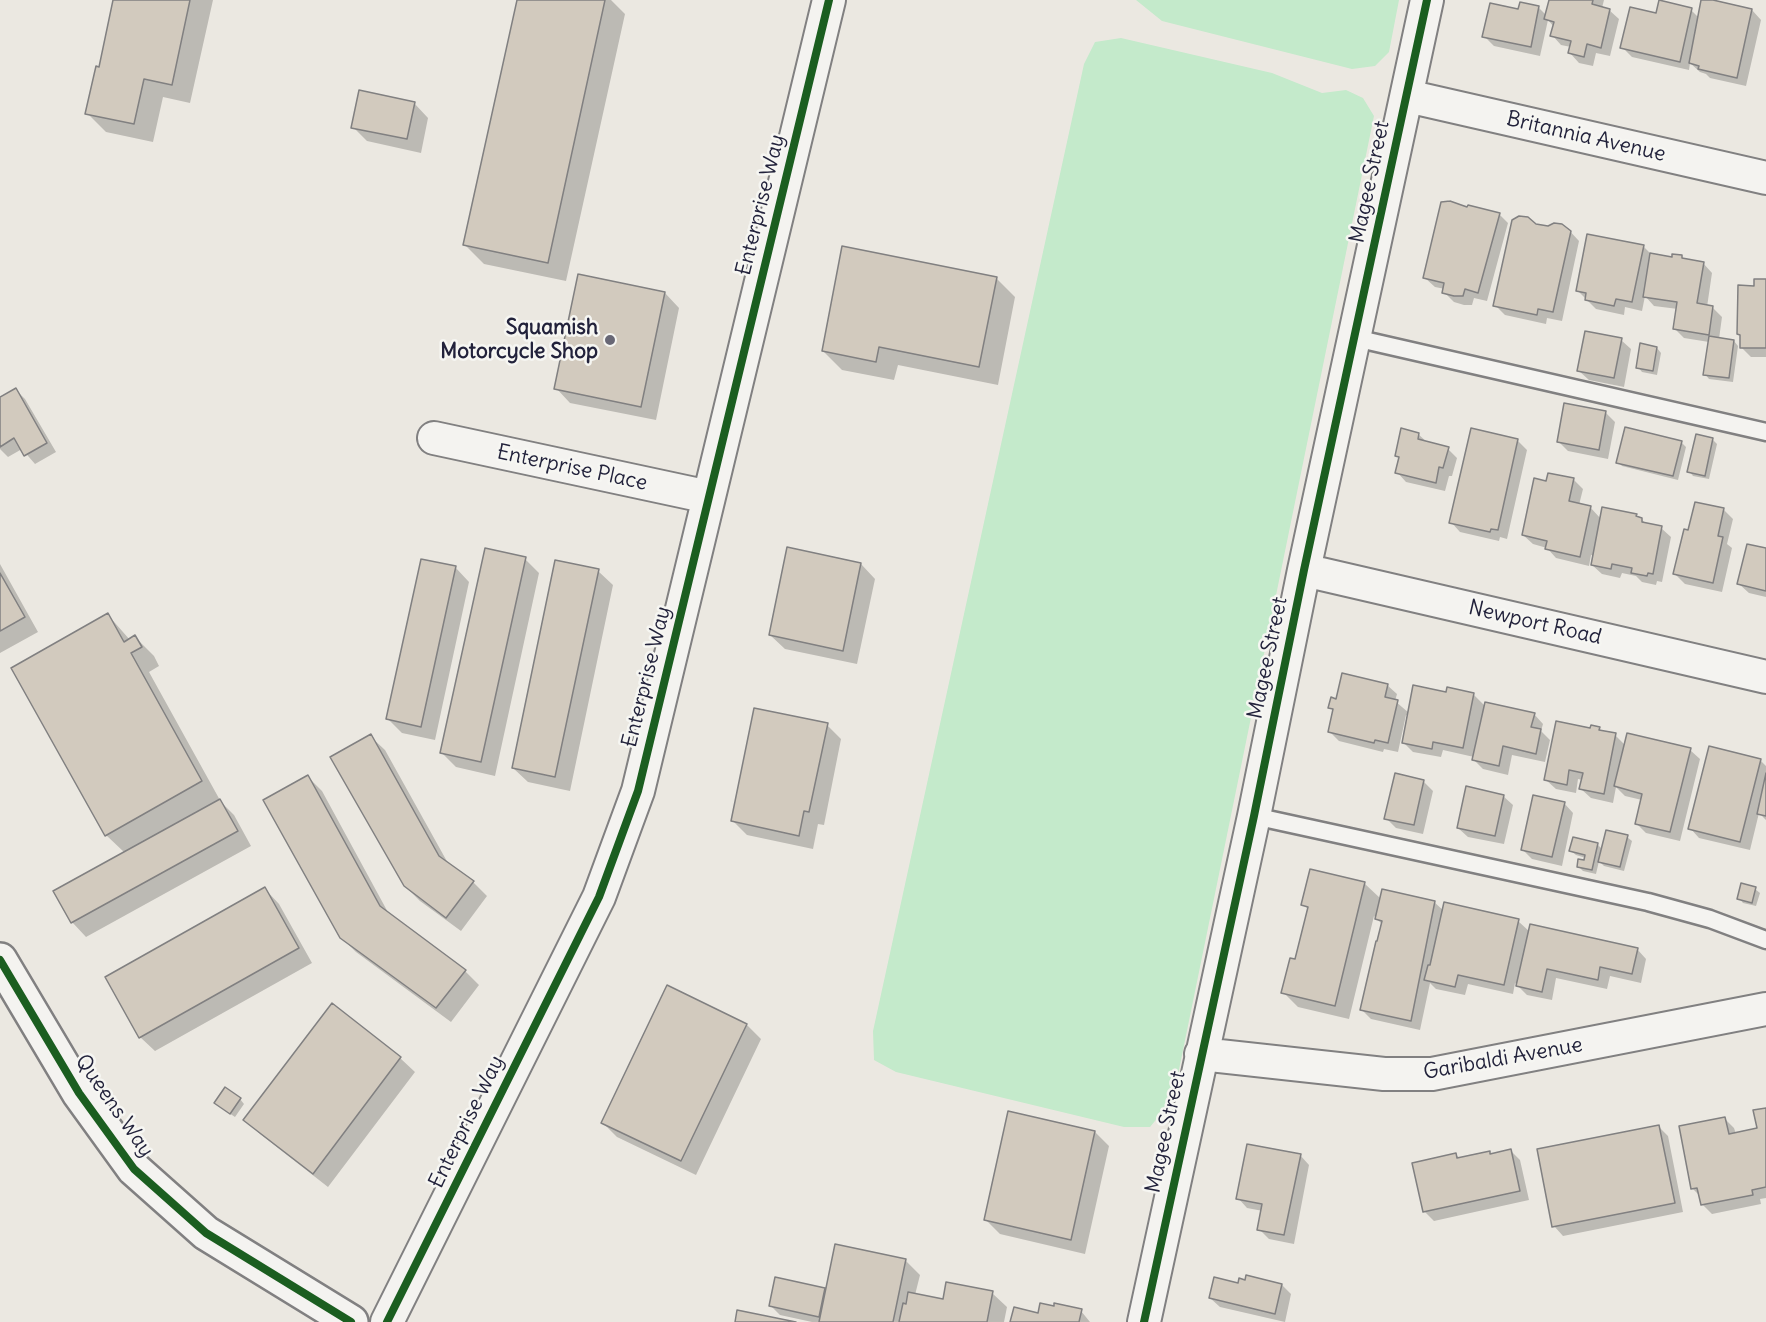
<!DOCTYPE html>
<style>
body{margin:0}
canvas{display:block;background:#ebe8e1}
</style>
<canvas width="1766" height="1322"></canvas>
<script>
const context = document.querySelector('canvas').getContext('2d');
context.lineJoin = 'round';
function fillPath(path, color) { context.fillStyle = color; context.fill(path, 'evenodd'); }
const poly = rows => new Path2D(rows.map(r => 'M' + r).join(''));
function stroke(path, color, width, dash) { context.strokeStyle = color; context.lineWidth = width; context.lineCap = dash ? 'butt' : 'round'; context.setLineDash(dash || []); context.stroke(path); }
function drawText(font, color, halo, rows, align = 'center') {
  context.font = font + ' Delius,sans-serif'; context.lineWidth = 5; context.setLineDash([]); context.textBaseline = 'middle'; context.strokeStyle = halo; context.fillStyle = color; for (const [text, x, y, turn = 0] of rows) {
    context.save(); context.translate(x, y); context.rotate((+turn || 0) * Math.PI / 180); context.textAlign = isNaN(turn) ? turn : align; if (halo) context.strokeText(text, 0, 0); context.fillText(text, 0, 0); context.restore();
  }
}
fillPath(poly([
 [1136,0,1399,0,1389,52,1375,66,1352,69,1162,21],
 [1121,38,1272,73,1322,93,1346,90,1363,98,1374,116,1173,1099,1150,1127,1124,1127,896,1072,874,1060,873,1031,1084,64,1095,42]
]), '#c4eacb');
fillPath(poly([
 [115,0,213,0,190,103,163,97,153,142,106,132,87,113,100,69],
 [519,0,611,0,625,14,566,281,484,264,465,245],
 [1550,0,1604,0,1602,8,1609,10,1619,19,1610,56,1596,53,1593,66,1579,63,1570,53,1571,47,1561,45,1552,35,1554,27,1548,20,1540,56,1494,46,1484,36,1519,11,1521,4,1539,8,1547,16],
 [1703,0,1752,10,1761,20,1746,86,1710,78,1706,74,1700,72,1690,63,1689,70,1632,57,1622,47,1657,15,1691,10,1699,18],
 [414,103,428,118,421,153,367,141,353,127],
 [1468,210,1499,214,1508,223,1487,301,1474,298,1472,305,1464,305,1454,302,1444,292,1445,289,1435,287,1425,278],
 [1536,226,1566,227,1579,241,1562,321,1547,318,1546,324,1505,315,1495,305],
 [1643,246,1652,255,1674,259,1682,257,1685,261,1703,263,1712,273,1707,307,1713,308,1722,317,1719,339,1734,341,1738,346,1733,382,1709,379,1705,374,1709,342,1684,338,1674,328,1678,309,1654,306,1645,296,1642,311,1625,307,1624,315,1596,309,1577,290],
 [996,278,1015,297,998,385,898,365,894,380,842,370,823,351],
 [1766,281,1766,357,1751,357,1741,347,1741,337,1739,334,1756,287],
 [665,293,679,308,656,420,570,403,556,388],
 [1621,340,1631,349,1624,387,1589,380,1579,371],
 [1657,348,1661,353,1657,375,1642,372,1638,367],
 [16,390,25,399,56,452,35,464,22,449,8,457,0,449,0,399],
 [1606,413,1615,422,1608,459,1568,451,1559,442],
 [1418,434,1428,443,1448,449,1457,458,1452,476,1449,476,1445,491,1406,482,1397,472,1400,459,1396,455],
 [1517,440,1527,450,1507,539,1500,537,1499,541,1460,532,1451,522],
 [1713,440,1717,444,1709,479,1693,476,1689,471],
 [1681,442,1686,447,1678,480,1622,466,1618,462],
 [1573,479,1583,489,1579,505,1590,507,1601,519,1636,515,1648,525,1661,528,1671,537,1662,582,1657,581,1656,585,1642,582,1636,576,1622,573,1620,578,1602,574,1592,565,1594,556,1591,555,1589,566,1556,558,1547,548,1533,544,1523,535,1547,482],
 [1724,510,1733,519,1727,544,1732,548,1722,592,1685,584,1675,574,1690,531],
 [1766,550,1766,597,1749,593,1739,584],
 [525,559,539,573,495,776,456,767,442,753],
 [0,564,38,632,0,653],
 [861,564,875,579,857,664,785,649,770,635],
 [455,567,469,582,435,740,402,733,388,719],
 [598,571,613,585,570,791,528,782,513,768],
 [108,615,130,640,135,637,154,656,159,666,149,672,221,802,234,815,251,846,86,937,72,922,125,853,106,835],
 [1387,685,1397,694,1395,701,1409,713,1447,693,1473,694,1485,706,1534,714,1543,724,1541,731,1550,740,1545,762,1512,755,1508,775,1483,769,1473,759,1474,757,1443,750,1441,757,1413,752,1403,742,1409,716,1406,715,1398,752,1384,749,1383,752,1339,741,1330,732,1334,712,1330,707,1337,700],
 [827,725,841,739,824,825,818,824,813,849,747,835,733,821],
 [1599,728,1603,733,1615,735,1625,745,1690,750,1700,759,1680,841,1646,833,1636,823,1642,800,1625,796,1616,787,1613,803,1591,798,1581,789,1583,780,1578,779,1576,793,1556,789,1546,780,1591,730],
 [370,736,385,750,449,865,473,882,487,896,461,931,420,901,405,886],
 [1760,760,1766,766,1766,820,1759,813,1750,850,1699,838,1690,828],
 [308,777,322,791,390,916,465,971,479,985,451,1022,356,952,341,937],
 [1423,781,1433,791,1423,834,1396,828,1386,818],
 [1503,796,1513,805,1504,844,1468,837,1458,828],
 [1564,803,1573,813,1562,866,1532,859,1522,849],
 [1627,837,1632,841,1624,871,1604,866,1599,861,1596,874,1583,871,1578,866,1585,862,1586,858,1576,855,1571,851,1597,844,1603,850],
 [1364,883,1381,899,1434,902,1444,911,1518,921,1530,932,1637,949,1646,959,1641,983,1610,976,1607,989,1556,978,1552,1000,1527,995,1515,983,1513,994,1468,984,1465,995,1436,989,1430,983,1420,1030,1371,1019,1362,1010,1383,925,1374,916,1349,1019,1298,1007,1283,992,1296,961,1309,910,1303,904],
 [265,889,279,904,312,963,155,1051,140,1037],
 [1755,889,1760,893,1756,906,1743,903,1739,898],
 [332,1006,400,1058,415,1072,328,1187,260,1134,245,1120],
 [747,1025,761,1039,696,1175,617,1137,603,1123],
 [240,1099,244,1104,235,1117,220,1107],
 [1766,1109,1766,1198,1760,1199,1761,1204,1712,1214,1702,1204,1700,1196,1693,1189,1725,1119,1734,1128,1736,1134,1759,1130],
 [1659,1127,1668,1136,1683,1212,1563,1236,1554,1226],
 [1095,1132,1109,1146,1085,1254,1000,1234,986,1220],
 [1511,1151,1520,1160,1529,1200,1434,1221,1424,1211,1456,1155,1461,1159,1489,1153,1492,1155],
 [1300,1155,1309,1165,1294,1244,1269,1239,1259,1229,1263,1211,1247,1208,1238,1198],
 [905,1260,920,1275,915,1295,944,1301,992,1293,1007,1307,1004,1322,812,1322,780,1315,770,1305,825,1289,827,1291],
 [1239,1285,1282,1285,1291,1294,1285,1322,1220,1307,1210,1298],
 [1081,1311,1090,1322,1012,1322,1039,1314]
]), '#0003');
const building = poly([
 [113,0,190,0,172,85,144,79,134,124,85,114,96,66,99,67,113,0],
 [517,0,605,0,548,263,463,245,517,0],
 [1549,0,1593,0,1592,4,1610,9,1601,48,1587,44,1584,57,1568,53,1571,41,1550,36,1554,22,1544,19,1549,0],
 [1659,0,1692,8,1680,62,1620,48,1630,7,1656,13,1659,0],
 [1701,0,1713,0,1752,9,1737,78,1698,69,1699,66,1689,63,1701,0],
 [1520,2,1539,6,1531,47,1482,37,1490,3,1518,9,1520,2],
 [359,90,415,102,407,139,351,128,359,90],
 [1450,201,1467,207,1468,205,1500,213,1478,293,1465,289,1463,296,1454,296,1442,293,1444,283,1423,278,1441,202,1450,201],
 [1519,216,1528,217,1536,224,1548,226,1554,223,1562,224,1571,231,1553,312,1538,309,1537,315,1493,306,1512,220,1519,216],
 [1587,234,1644,245,1632,302,1616,299,1614,306,1585,300,1586,293,1576,291,1587,234],
 [842,246,997,277,979,367,879,347,876,362,822,351,842,246],
 [1650,253,1672,257,1672,254,1682,255,1682,258,1704,262,1697,303,1713,306,1709,335,1673,329,1677,302,1643,297,1650,253],
 [578,274,665,292,641,407,554,389,578,274],
 [1754,279,1766,279,1766,348,1740,348,1740,335,1737,334,1738,285,1754,286,1754,279],
 [1585,331,1622,338,1614,378,1577,371,1585,331],
 [1709,336,1734,340,1729,378,1703,375,1709,336],
 [1640,343,1657,347,1653,371,1636,368,1640,343],
 [16,388,47,443,24,456,14,438,0,447,0,397,16,388],
 [1564,403,1606,411,1599,450,1557,442,1564,403],
 [1625,427,1682,441,1673,476,1616,463,1625,427],
 [1401,428,1419,433,1418,439,1449,447,1443,468,1439,467,1436,483,1395,473,1399,457,1395,456,1401,428],
 [1471,428,1518,439,1498,530,1491,529,1490,532,1449,523,1471,428],
 [1696,434,1713,438,1705,476,1687,472,1696,434],
 [1548,473,1574,478,1569,501,1591,506,1580,557,1545,549,1547,541,1522,535,1534,478,1546,481,1548,473],
 [1695,502,1724,508,1718,536,1723,537,1713,583,1673,574,1684,529,1688,530,1695,502],
 [1602,507,1637,514,1636,516,1642,518,1642,522,1662,526,1653,574,1648,573,1647,576,1631,573,1632,568,1612,564,1611,569,1591,565,1602,507],
 [1747,544,1766,548,1766,591,1737,584,1747,544],
 [787,547,861,563,843,651,769,635,787,547],
 [485,548,526,557,481,762,440,753,485,548],
 [421,559,456,566,421,727,386,719,421,559],
 [555,560,599,569,555,777,512,768,555,560],
 [0,573,25,617,0,631,0,573],
 [108,613,124,642,135,635,142,647,131,653,202,781,105,836,11,668,108,613],
 [1342,673,1388,684,1385,697,1398,700,1388,743,1375,740,1374,743,1328,732,1333,709,1328,708,1331,697,1336,699,1342,673],
 [1413,685,1446,692,1447,687,1474,693,1463,748,1433,742,1432,749,1402,743,1413,685],
 [1485,702,1535,713,1531,727,1541,729,1536,754,1503,746,1499,766,1472,760,1485,702],
 [754,708,828,723,809,812,804,811,799,836,731,821,754,708],
 [1556,721,1590,728,1591,725,1600,727,1599,730,1616,733,1604,794,1579,789,1583,773,1569,770,1567,785,1544,780,1556,721],
 [1627,733,1691,748,1670,832,1635,824,1642,794,1614,786,1627,733],
 [371,734,439,856,474,881,446,918,404,886,330,757,371,734],
 [1709,746,1761,759,1740,842,1688,829,1709,746],
 [1395,773,1424,780,1414,825,1384,819,1395,773],
 [1766,773,1766,816,1757,814,1766,773],
 [308,775,380,906,466,970,436,1008,340,938,263,800,308,775],
 [1466,786,1504,795,1495,836,1457,828,1466,786],
 [1533,795,1565,802,1552,857,1521,850,1533,795],
 [220,799,238,831,71,923,53,891,220,799],
 [1606,830,1628,835,1620,867,1598,862,1606,830],
 [1573,837,1598,843,1592,870,1577,867,1578,859,1584,860,1585,855,1569,851,1573,837],
 [1310,869,1365,882,1335,1006,1281,993,1290,958,1295,959,1308,907,1301,905,1310,869],
 [1741,883,1756,887,1752,903,1737,899,1741,883],
 [265,887,299,948,139,1038,105,977,265,887],
 [1382,889,1435,901,1411,1021,1360,1010,1376,941,1377,941,1382,921,1375,919,1382,889],
 [1444,902,1519,919,1504,985,1458,975,1455,987,1424,980,1428,965,1430,965,1444,902],
 [1530,924,1638,948,1632,974,1600,967,1598,980,1547,969,1542,992,1516,986,1530,924],
 [667,985,747,1024,681,1161,601,1123,667,985],
 [332,1003,401,1057,313,1174,243,1120,332,1003],
 [225,1087,241,1098,230,1114,214,1103,225,1087],
 [1766,1108,1766,1187,1752,1190,1753,1195,1701,1205,1697,1188,1691,1189,1679,1126,1725,1117,1729,1134,1757,1128,1753,1110,1766,1108],
 [1008,1111,1095,1131,1071,1240,984,1220,1008,1111],
 [1659,1125,1675,1203,1552,1227,1537,1149,1659,1125],
 [1247,1144,1301,1154,1284,1235,1257,1230,1262,1204,1236,1199,1247,1144],
 [1511,1149,1520,1191,1423,1212,1412,1163,1456,1153,1457,1158,1490,1151,1490,1154,1511,1149],
 [835,1244,906,1259,893,1322,819,1322,835,1244],
 [1246,1275,1282,1284,1275,1314,1209,1298,1214,1277,1238,1283,1239,1278,1245,1280,1246,1275],
 [775,1277,825,1288,819,1317,769,1306,775,1277],
 [946,1282,993,1291,987,1322,899,1322,903,1303,906,1304,908,1292,943,1299,946,1282],
 [1040,1303,1054,1306,1054,1303,1082,1309,1079,1322,1010,1322,1014,1307,1038,1313,1040,1303],
 [737,1310,796,1322,735,1322,737,1310]
]);
fillPath(building, '#d2cabe');
stroke(building, '#818081', 1.5);
const service = poly([
 [1355,338,1766,432],
 [1254,816,1648,902,1710,919,1766,940]
]);
const minor = poly([
 [1407,96,1766,178],
 [434,438,709,497],
 [1304,570,1766,677],
 [1201,1054,1384,1074,1432,1074,1766,1009],
 [387,1322,599,897,638,791,829,0],
 [1144,1322,1254,816,1304,570,1427,0]
]);
const tertiary = poly([
 [0,960,79,1093,134,1169,206,1233,351,1322]
]);
stroke(service, '#818081', 21);
stroke(minor, '#818081', 36);
stroke(tertiary, '#818081', 38);
stroke(service, '#f4f3f0', 16);
stroke(minor, '#f4f3f0', 32);
stroke(tertiary, '#f4f3f0', 33);
stroke(poly([
 [0,960,79,1093,134,1169,206,1233,351,1322],
 [387,1322,599,897,638,791,829,0],
 [1144,1322,1254,816,1304,570,1427,0]
]), '#1b5e20', 8);
for (const [x, y, r, color] of [
 [610,340,6,"#686775"]
]) { const dot = new Path2D(); dot.arc(x, y, r, 0, 2 * Math.PI); context.fillStyle = color; context.fill(dot); stroke(dot, '#f6f6f2', 2); }
drawText('21px', '#22223b', '#f6f6f2', [
 ["Britannia Avenue",1586,137,13],
 ["Magee Street",1370,182,-78],
 ["Enterprise Way",761,205,-76],
 ["Enterprise Place",572,468,12],
 ["Newport Road",1535,623,13],
 ["Magee Street",1268,658,-78],
 ["Enterprise Way",647,677,-76],
 ["Garibaldi Avenue",1503,1059,-10],
 ["Queens Way",114,1106,55],
 ["Enterprise Way",467,1122,-64],
 ["Magee Street",1166,1132,-78]
]);
drawText('bold 21px', '#22223b', '#f6f6f2', [
 ["Squamish",598,328],
 ["Motorcycle Shop",598,352]
], 'right');
</script>
